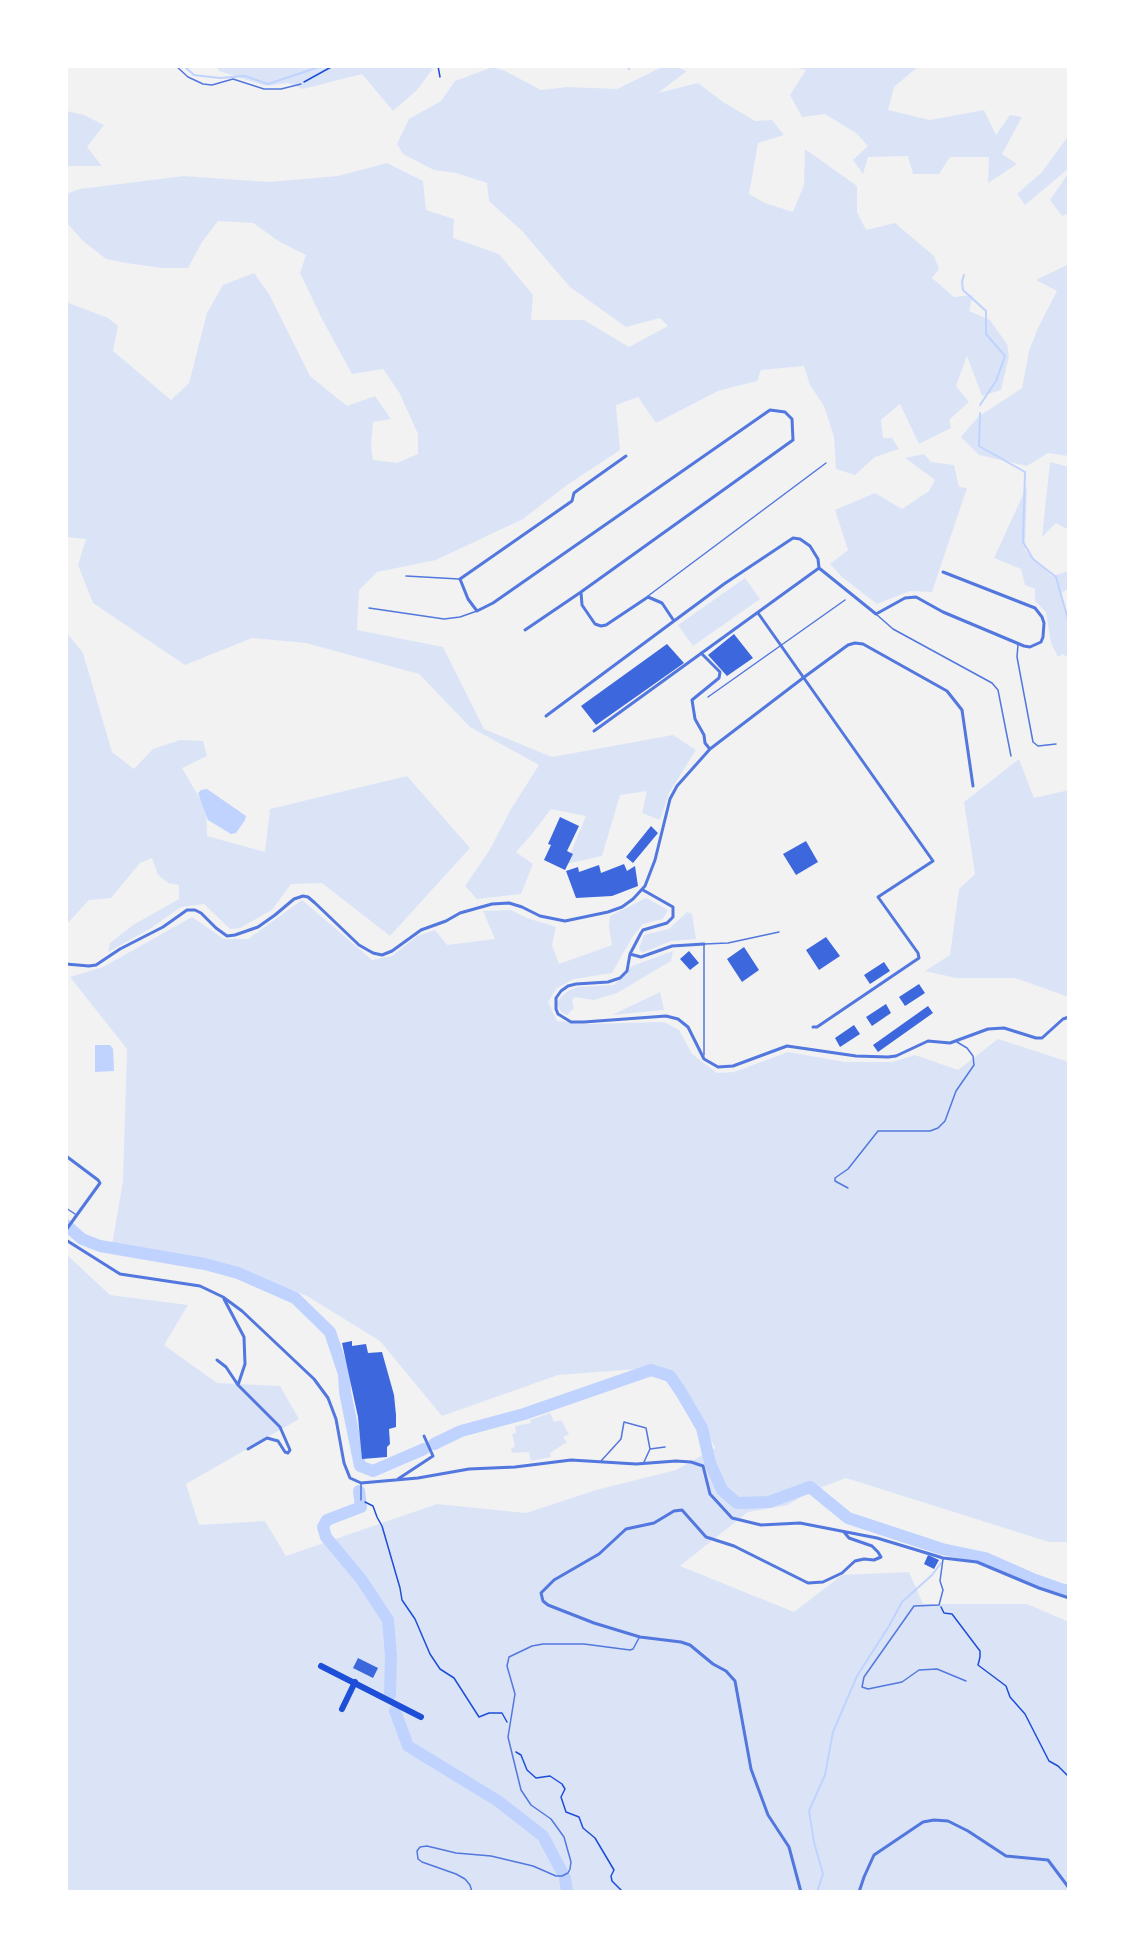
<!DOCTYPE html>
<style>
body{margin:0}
#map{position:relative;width:1135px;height:1958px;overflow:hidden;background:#f2f2f2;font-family:"Nunito Sans",sans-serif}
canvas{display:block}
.frame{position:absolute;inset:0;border:68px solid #fff;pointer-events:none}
</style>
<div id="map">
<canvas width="1135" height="1958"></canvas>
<div class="frame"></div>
</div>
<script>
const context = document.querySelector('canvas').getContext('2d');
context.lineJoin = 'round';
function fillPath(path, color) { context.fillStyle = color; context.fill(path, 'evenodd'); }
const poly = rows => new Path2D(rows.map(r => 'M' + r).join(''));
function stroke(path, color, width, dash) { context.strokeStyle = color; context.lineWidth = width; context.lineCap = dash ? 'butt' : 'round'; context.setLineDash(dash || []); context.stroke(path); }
fillPath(poly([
 [216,66,435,66,417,90,393,111,362,74,303,89,288,83,266,86,219,71],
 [664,66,674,66,687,71,658,93,698,83,723,102,755,121,772,120,784,135,758,143,749,194,765,203,793,212,804,185,805,149,857,186,857,212,866,230,895,223,934,256,939,269,932,278,954,297,973,295,969,311,990,320,1007,344,1009,356,1001,390,982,396,967,356,956,386,969,402,949,420,951,428,919,444,900,404,881,420,883,438,892,438,899,449,875,457,855,475,836,469,834,437,824,406,810,385,804,366,761,370,757,381,718,391,656,423,638,397,616,405,620,450,567,485,523,519,436,560,377,572,359,590,357,630,443,647,484,729,552,757,673,735,696,750,669,793,660,820,642,813,647,791,620,795,602,856,566,864,586,816,551,809,532,834,516,852,533,864,521,894,477,899,465,886,489,851,511,809,539,765,470,727,419,674,306,643,252,638,185,665,93,603,78,565,86,539,66,537,66,302,108,318,118,326,113,351,171,400,189,383,207,313,223,285,254,273,269,294,310,376,347,406,375,396,391,419,373,422,371,446,373,460,397,463,418,454,418,434,399,392,383,369,352,374,322,319,300,273,306,255,280,242,253,223,218,221,202,242,188,268,162,268,126,263,106,259,83,241,66,222,66,194,80,189,184,176,268,182,338,176,387,163,423,181,426,210,454,219,453,238,499,254,533,295,531,320,584,320,629,347,668,326,660,318,626,327,570,287,522,231,489,201,487,183,456,173,434,170,403,154,397,144,409,119,441,101,455,81,493,67,505,71,541,90,568,87,617,89],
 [789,66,921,66,914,70,894,87,888,110,930,120,984,110,996,135,1010,115,1022,117,1002,154,1017,164,988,183,989,157,950,157,939,174,913,174,908,156,868,157,863,174,853,160,868,146,856,133,825,114,802,117,790,95,806,70],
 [66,109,67,111,84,115,104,125,87,147,102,166,66,166],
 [1069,135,1069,168,1025,205,1017,194,1042,172],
 [1069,172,1069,213,1062,216,1050,200],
 [1067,265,1069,267,1069,456,1048,453,1027,466,979,455,961,437,978,417,1022,388,1029,351,1038,328,1057,291,1036,280],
 [924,454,931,462,954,465,959,487,967,488,932,592,910,591,877,604,842,577,830,564,848,550,835,510,875,493,902,509,929,491,935,480,905,458],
 [1050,462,1069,467,1069,530,1056,523,1042,537],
 [1027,486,1025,550,1052,576,1069,571,1069,588,1061,593,1069,618,1069,659,1063,654,1058,657,1051,643,1046,612,1035,601,1035,589,1025,585,1021,569,994,558],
 [745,578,760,599,693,646,678,625],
 [66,632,83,653,112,752,134,769,153,749,180,740,203,741,207,756,182,768,206,809,207,836,265,852,270,809,407,776,470,848,390,936,322,883,291,884,272,910,240,928,230,929,204,904,181,907,148,930,108,952,110,943,133,925,179,899,179,885,168,883,158,875,152,858,140,863,111,898,89,900,66,925],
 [1019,759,1034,798,1069,790,1069,997,1015,978,956,978,925,971,950,955,959,889,975,874,964,802],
 [646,898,668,910,663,919,643,924,633,936,612,973,574,979,557,988,548,1002,557,1021,587,1024,664,1022,679,1030,692,1054,717,1073,734,1072,788,1052,845,1062,892,1062,915,1055,958,1070,998,1039,1069,1062,1069,1542,1049,1542,846,1478,809,1492,788,1505,748,1512,680,1566,794,1612,842,1575,909,1572,923,1604,1027,1604,1069,1622,1069,1892,66,1892,66,1254,110,1295,188,1305,164,1345,217,1383,280,1386,299,1419,186,1484,199,1525,265,1521,286,1556,437,1504,526,1513,596,1490,676,1470,715,1448,687,1391,651,1368,558,1375,442,1416,380,1341,307,1296,254,1276,172,1259,111,1251,123,1181,127,1049,70,977,103,967,192,917,224,939,248,939,302,900,372,960,392,956,417,936,435,930,447,945,495,939,483,911,511,910,527,918,556,927,552,945,559,964,612,945,609,927,610,916],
 [687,912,692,914,696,939,671,941,642,953,639,948,644,935,669,929],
 [673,951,671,961,617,993,594,1000,575,997,572,1000,574,1008,567,1015,561,1012,557,1004,560,998,568,991,577,987,614,985,632,966],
 [660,992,664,1010,612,1015],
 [550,1413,554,1422,561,1420,569,1434,563,1437,567,1442,550,1453,551,1457,531,1461,529,1452,512,1453,511,1448,515,1447,512,1434,516,1433,515,1426,531,1423,530,1420]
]), '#dbe4f7');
fillPath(poly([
 [207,789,246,816,245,820,236,833,231,834,208,820,198,793,201,790],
 [95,1045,110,1045,113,1049,114,1071,95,1072]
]), '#bfd3fe');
stroke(poly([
 [184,66,194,75,220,78,245,76,268,84,322,66],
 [628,66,629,69],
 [964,275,962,282,963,290,986,311,986,334,1005,356,996,381,980,405],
 [980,413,979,446,1025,472,1023,542,1033,559,1056,577,1069,623],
 [941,1551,942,1549],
 [1063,1590,1069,1582],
 [817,1892,823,1874,814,1842,809,1811,825,1775,833,1732,857,1676,889,1626,902,1602,932,1575,941,1563]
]), '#bfd3fe', 2);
stroke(poly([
 [66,1225,82,1239,100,1246,205,1264,238,1273,295,1298,330,1332,344,1374,345,1392,360,1466,373,1471,424,1449],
 [434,1444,461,1431,524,1414,651,1370,670,1376,681,1392,702,1428,710,1463,722,1490,737,1503,769,1502,810,1487,848,1518,942,1549,985,1558,1035,1580,1069,1592],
 [359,1491,361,1507,327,1520,323,1527,326,1537,361,1579,388,1620,391,1656,390,1695],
 [395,1711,408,1746,498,1801,543,1836,562,1872],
 [565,1878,567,1892]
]), '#bfd3fe', 12);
fillPath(poly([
 [734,634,753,658,727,676,708,655],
 [667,644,684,663,596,725,581,706],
 [560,817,579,826,567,851,573,854,565,870,544,860,551,845,548,844],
 [651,826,658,833,633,863,626,857],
 [806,841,818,862,796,875,783,854],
 [624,864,627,871,635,866,638,886,612,896,576,898,566,871,578,867,579,872,599,865,601,873],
 [826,937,840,956,819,970,806,950],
 [744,947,759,970,742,982,727,959],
 [689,951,699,963,690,970,680,959],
 [884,962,890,971,870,984,864,975],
 [919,984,925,993,905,1006,899,997],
 [886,1004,891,1013,872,1026,866,1017],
 [928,1006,933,1013,878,1052,873,1045],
 [854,1025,860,1034,840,1047,835,1038],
 [352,1341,352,1346,366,1344,368,1353,382,1352,394,1395,396,1415,396,1427,389,1429,390,1444,387,1447,387,1457,362,1459,358,1417,342,1343],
 [928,1555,939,1560,934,1569,924,1564],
 [358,1658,378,1668,373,1678,353,1668]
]), '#3d67dc');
stroke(poly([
 [438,66,440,77],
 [304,82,333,66],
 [365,1502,373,1506,377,1517,382,1526,400,1588,402,1600,415,1619,430,1654,440,1669,454,1678,479,1717,489,1713,502,1713,507,1722],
 [941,1607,944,1613,952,1614,980,1651,980,1657,978,1665,1006,1686,1010,1697,1025,1714,1049,1761,1058,1766,1069,1777],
 [516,1752,521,1755,527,1770,536,1778,550,1776,562,1784,565,1789,561,1797,566,1812,579,1817,583,1828,595,1838,614,1870,611,1876,612,1881,623,1892]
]), '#1d4ed8', 1.5);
stroke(poly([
 [176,66,188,77,203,84,212,85,233,79,264,89,281,89,301,84],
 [406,576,459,579],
 [648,596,826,463],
 [369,608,444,619,460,617,477,611],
 [876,614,893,629,992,683,998,690,1011,756],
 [1018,644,1017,657,1033,742,1038,746,1056,744],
 [708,697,845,600],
 [704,1055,704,944,728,943,779,932],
 [848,1188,835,1181,835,1178,848,1169,878,1131,930,1131,938,1128,945,1121,956,1091,974,1065,973,1056,967,1048,957,1042],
 [66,1208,75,1214],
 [601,1461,621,1439,624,1422,646,1428,650,1449],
 [644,1462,650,1449,665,1447],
 [361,1484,361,1500],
 [943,1559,940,1581,943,1590,939,1605,914,1606,864,1677,862,1687,868,1689,902,1682,919,1670,937,1669,966,1681],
 [472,1892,470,1885,465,1879,456,1874,422,1862,418,1859,417,1851,420,1847,427,1846,456,1853,491,1856,533,1866,556,1876,562,1876,568,1873,570,1869,571,1862,564,1837,551,1819,531,1805,521,1790,508,1737,515,1694,507,1666,509,1657,532,1646,543,1644,584,1644,630,1650,633,1649,639,1638]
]), '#5277de', 1.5);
stroke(poly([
 [626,456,578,490,574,493,572,501,460,579,468,599,477,611,493,603,770,410,785,412,792,419,793,440,581,592,582,605,595,624,601,626,606,625,648,597,662,603,674,621,724,584,793,538,800,539,810,546,818,559,819,568,876,614,905,598,916,597,943,612,1024,646,1030,647,1041,642,1043,637,1044,623,1042,617,1035,608,943,572],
 [758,613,933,861,878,897,918,953,919,958,817,1027,813,1027],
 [525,630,581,592],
 [701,653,720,672,719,678,692,700,695,719,704,735,705,743,709,748],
 [546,716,674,621],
 [594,731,819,568],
 [643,890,673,907,673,917,667,923,643,930,641,933,630,954,627,971,620,978,608,982,576,984,568,986,561,991,556,998,556,1009,558,1014,571,1022,584,1022,666,1016,678,1019,688,1027,704,1059,718,1067,733,1066,787,1046,856,1056,888,1057,896,1056,928,1041,950,1043,988,1029,1004,1028,1036,1038,1042,1038,1063,1019,1069,1017],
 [630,954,641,957,672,946,704,944],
 [66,964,89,966,96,965,120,949,163,927,187,910,195,910,201,913,216,928,227,936,235,935,258,927,275,915,294,899,303,896,308,897,315,903,359,945,373,953,382,955,392,951,421,930,446,921,460,913,492,904,509,903,522,907,540,916,565,921,608,912,622,907,633,899,645,886,655,860,670,799,677,786,710,749,803,678,848,645,855,643,863,644,947,691,962,710,973,786],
 [66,1156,98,1180,100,1183,66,1230],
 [66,1240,120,1274,200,1286,223,1297,242,1311,314,1379,328,1398,336,1419,344,1463,350,1478,361,1483,418,1478,469,1469,515,1467,571,1460,636,1464,676,1461,691,1462,703,1466,710,1494,732,1518,761,1525,800,1523,877,1538,943,1558,977,1562,1039,1588,1069,1598],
 [224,1299,244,1337,245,1364,238,1385],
 [217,1360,226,1367,238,1385,280,1427,290,1450,288,1453,285,1452,278,1441,267,1438,248,1449],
 [398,1479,433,1456,424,1436],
 [801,1892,789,1847,768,1815,751,1769,735,1681,726,1671,713,1664,690,1645,681,1642,640,1637,594,1623,548,1605,543,1601,541,1593,554,1580,599,1554,626,1529,654,1523,674,1511,682,1510,706,1537,734,1546,808,1583,823,1582,842,1573,855,1561,864,1559,874,1560,881,1557,878,1552,872,1546,849,1538,844,1532],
 [859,1892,864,1877,874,1855,923,1822,934,1820,948,1821,968,1831,1006,1856,1048,1860,1069,1888]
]), '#5277de', 3);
stroke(poly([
 [321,1666,421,1717],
 [342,1709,355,1682]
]), '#1d4ed8', 6);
</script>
